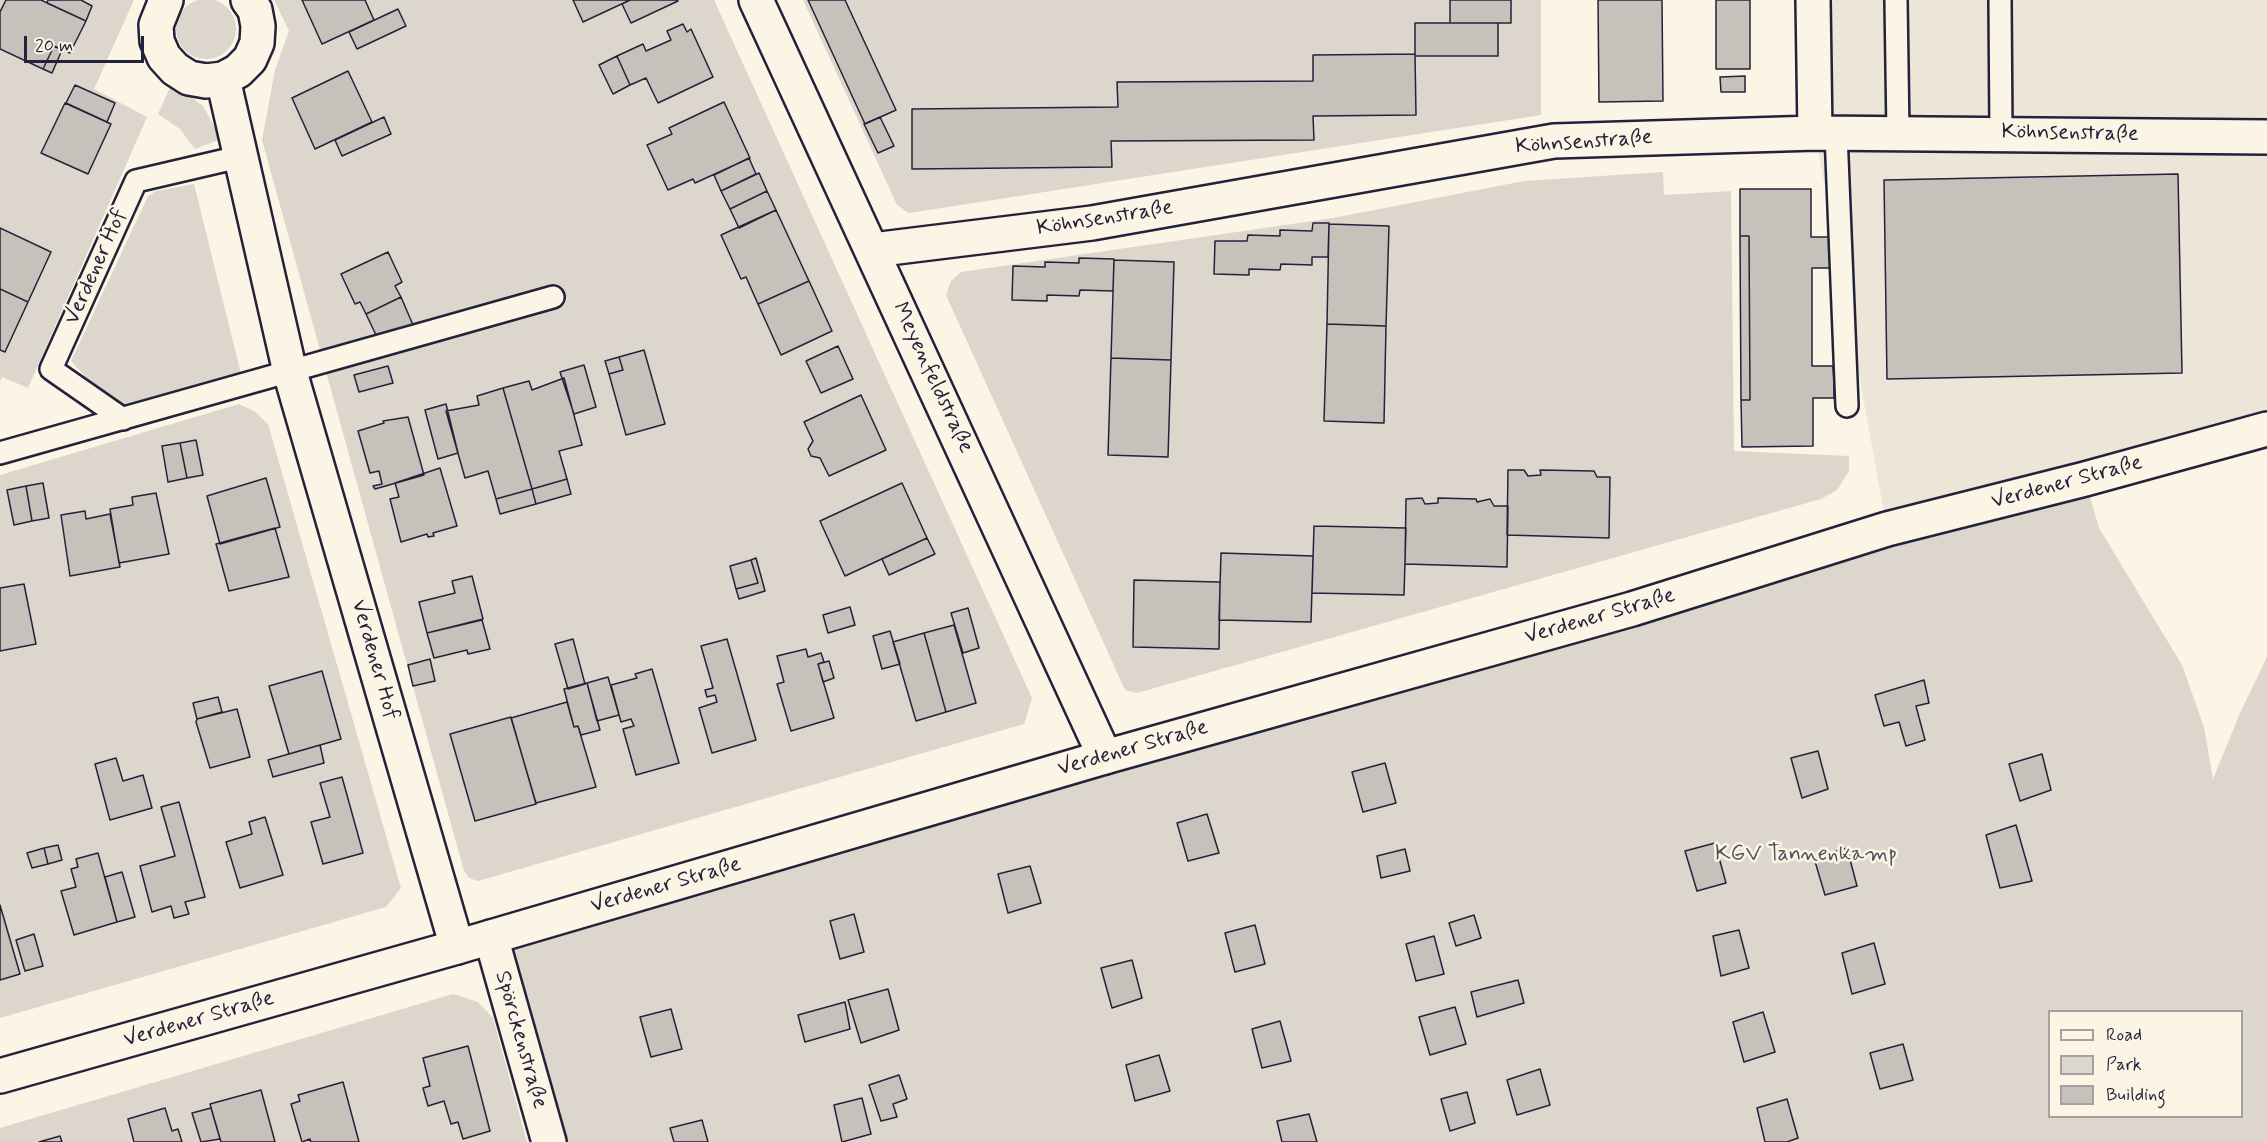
<!DOCTYPE html>
<meta charset="utf-8">
<style>
body{margin:0}
#map{position:relative;width:2267px;height:1142px;overflow:hidden;background:#fcf5e5;font-family:Mynerve,sans-serif}
canvas{display:block}
.legend{position:absolute;left:2048px;top:1010px;width:195px;height:108px;box-sizing:border-box;background:#fcf5e5;border:2px solid #a5a1a1;margin:0;padding:8px 10px;list-style:none;font-size:18px;color:#22223b}
.legend li{display:flex;align-items:center;gap:12px;height:30px}
.legend b{width:30px;border:2px solid #a5a1a1}
.scale{position:absolute;left:24px;top:36px;width:120px;height:27px;box-sizing:border-box;border:3px solid #22223b;border-top:0;padding-left:8px;font-size:18px;line-height:21px;white-space:nowrap;color:#22223b;-webkit-text-stroke:4px #fcf5e5;paint-order:stroke}
</style>
<div id="map">
<canvas width="2267" height="1142"></canvas>
<ul class="legend">
<li><b style="height:8px;background:#fcf5e5"></b>Road</li>
<li><b style="height:16px;background:#dcd6cc"></b>Park</li>
<li><b style="height:16px;background:#c6c1bb"></b>Building</li>
</ul>
<div class="scale">20 m</div>
</div>
<script>
const context = document.querySelector('canvas').getContext('2d');
context.lineJoin = 'round';
function fillPath(path, color) { context.fillStyle = color; context.fill(path, 'evenodd'); }
const poly = rows => new Path2D(rows.map(r => 'M' + r).join(''));
function stroke(path, color, width, dash) { context.strokeStyle = color; context.lineWidth = width; context.lineCap = dash ? 'butt' : 'round'; context.setLineDash(dash || []); context.stroke(path); }
function drawText(font, color, halo, rows, align = 'center') {
  context.font = font + ' Mynerve,sans-serif'; context.lineWidth = 5; context.setLineDash([]); context.textBaseline = 'middle'; context.strokeStyle = halo; context.fillStyle = color; for (const [text, x, y, turn = 0] of rows) {
    context.save(); context.translate(x, y); context.rotate((+turn || 0) * Math.PI / 180); context.textAlign = isNaN(turn) ? turn : align; if (halo) context.strokeText(text, 0, 0); context.fillText(text, 0, 0); context.restore();
  }
}
fillPath(poly([
 [1813,0,2267,0,2267,429,1887,529,1815,133]
]), '#ece5d8');
fillPath(poly([
 '176 29a30 30 0 1 1 60 0a30 30 0 1 1-60 0Z',
 [0,0,134,0,94,89,147,117,28,388,2,377,0,381],
 [274,0,714,0,1032,698,1024,724,478,881,469,878,464,871,262,140,275,70,289,31],
 [803,0,1541,0,1541,115,909,213,897,205],
 [172,83,203,106,221,139,195,149,180,129,158,114],
 [1663,172,1664,195,1731,191,1734,451,1849,456,1849,471,1837,490,1821,499,1137,693,1125,690,946,295,951,281,961,272,1333,218,1524,181],
 [194,184,241,374,128,406,110,403,71,361,148,196,156,191],
 [239,404,254,411,268,424,401,888,386,907,0,1018,0,475],
 [2085,479,2099,528,2182,665,2204,727,2213,779,2240,713,2267,657,2267,1142,549,1142,491,937],
 [2050,1012,2242,1012,2242,1116,2050,1116],
 [453,994,478,1002,493,1018,527,1142,0,1142,0,1128]
]), '#dcd6cc');
const building = poly([
 [6,0,41,0,86,21,70,53,54,46,43,69,0,49,0,12,6,0],
 [48,0,81,0,92,6,86,21,47,3,48,0],
 [302,0,365,0,374,20,322,44,302,0],
 [573,0,630,0,583,22,573,0],
 [630,0,677,0,678,1,631,23,622,4,630,0],
 [808,0,845,0,896,110,865,124,808,0],
 [1450,0,1511,0,1511,23,1450,23,1450,0],
 [1598,0,1662,0,1663,101,1599,102,1598,0],
 [1716,0,1750,0,1750,69,1716,69,1716,0],
 [398,9,406,26,357,49,349,32,398,9],
 [1415,23,1498,23,1498,56,1415,56,1415,23],
 [683,24,687,32,691,29,713,77,658,103,646,78,630,85,617,56,643,44,646,51,671,40,667,31,683,24],
 [54,46,62,50,52,73,43,69,54,46],
 [1415,54,1416,115,1313,116,1314,140,1111,141,1112,167,912,169,912,109,1118,107,1117,82,1313,81,1313,55,1415,54],
 [617,56,630,85,613,94,599,65,617,56],
 [348,71,372,122,315,149,292,98,348,71],
 [1745,76,1745,92,1721,92,1720,77,1745,76],
 [75,85,115,103,107,122,66,103,75,85],
 [724,102,750,158,695,183,693,179,668,190,647,145,672,134,669,128,724,102],
 [65,103,111,124,88,174,41,153,65,103],
 [384,117,391,134,342,156,335,140,384,117],
 [880,117,894,146,878,153,864,124,880,117],
 [749,158,756,174,721,191,714,175,749,158],
 [759,173,767,191,730,209,721,191,759,173],
 [2178,174,2182,373,1887,379,1884,180,2178,174],
 [1740,189,1811,189,1811,237,1833,237,1833,268,1812,268,1812,366,1833,366,1834,382,1834,398,1813,398,1813,446,1742,447,1741,400,1750,400,1749,236,1740,236,1740,189],
 [767,191,776,210,739,228,730,209,767,191],
 [776,210,809,281,758,304,746,277,741,279,721,235,776,210],
 [1313,223,1329,223,1328,257,1312,257,1312,265,1281,264,1280,270,1249,269,1249,275,1214,274,1215,241,1247,241,1248,235,1280,236,1280,230,1312,231,1313,223],
 [1329,224,1389,226,1386,326,1327,324,1329,224],
 [0,228,51,252,28,302,0,289,0,228],
 [1740,236,1749,236,1750,400,1741,400,1740,236],
 [388,252,402,282,395,286,401,297,366,314,360,302,355,304,341,274,388,252],
 [1079,258,1114,259,1113,291,1080,290,1079,296,1047,295,1047,301,1012,300,1013,266,1045,267,1045,262,1079,263,1079,258],
 [1114,260,1174,262,1171,360,1111,358,1114,260],
 [809,281,832,331,781,355,758,304,809,281],
 [0,289,28,302,5,352,0,350,0,289],
 [401,297,413,325,376,335,366,314,401,297],
 [1327,324,1386,326,1384,423,1324,421,1327,324],
 [838,346,853,379,821,393,806,361,838,346],
 [644,350,665,424,626,435,609,374,623,370,619,357,644,350],
 [619,357,623,370,609,374,605,361,619,357],
 [1111,358,1171,360,1168,457,1108,455,1111,358],
 [584,365,596,407,574,414,560,372,584,365],
 [388,366,393,383,359,392,354,375,388,366],
 [564,378,582,445,559,451,567,479,532,489,503,388,529,381,532,390,564,378],
 [503,388,532,489,496,499,488,471,465,478,446,411,479,405,477,396,503,388],
 [861,395,886,450,829,476,820,458,811,456,808,449,813,441,804,422,861,395],
 [446,404,458,453,438,459,425,410,446,404],
 [408,417,424,475,375,489,373,486,382,484,379,471,370,473,358,431,384,423,383,421,408,417],
 [196,440,203,475,187,478,180,443,196,440],
 [180,443,187,478,168,482,162,446,180,443],
 [440,468,457,526,433,533,434,536,428,537,427,534,401,542,390,499,399,497,395,483,440,468],
 [1508,470,1524,470,1528,476,1541,475,1540,470,1594,471,1597,477,1610,477,1609,538,1507,535,1508,470],
 [266,478,280,527,220,544,207,496,266,478],
 [567,479,571,494,536,504,532,489,567,479],
 [43,483,49,518,32,521,26,486,43,483],
 [902,483,927,538,845,576,820,521,902,483],
 [26,486,32,521,14,525,7,490,26,486],
 [532,489,536,504,500,514,496,499,532,489],
 [156,493,169,554,119,563,110,509,133,505,132,497,156,493],
 [1422,498,1425,504,1438,503,1438,498,1476,499,1477,502,1490,499,1494,506,1508,506,1507,567,1405,564,1406,499,1422,498],
 [85,511,86,519,110,514,120,567,70,576,61,515,85,511],
 [1314,526,1406,528,1404,595,1312,593,1314,526],
 [275,528,289,577,229,591,216,544,275,528],
 [927,538,935,554,889,575,882,559,927,538],
 [1221,553,1313,556,1311,622,1219,620,1221,553],
 [756,558,765,591,739,599,736,589,758,583,751,560,756,558],
 [751,560,758,583,736,589,730,566,751,560],
 [472,576,483,619,427,633,419,602,455,593,452,581,472,576],
 [1134,580,1220,582,1219,649,1133,647,1134,580],
 [24,584,36,644,0,651,0,588,24,584],
 [850,607,855,625,828,633,823,615,850,607],
 [968,608,979,648,963,653,951,613,968,608],
 [482,620,490,649,468,654,467,650,434,658,427,633,482,620],
 [954,625,976,703,946,712,924,633,954,625],
 [890,631,900,664,882,669,873,636,890,631],
 [924,633,946,712,916,721,893,642,924,633],
 [573,639,585,684,568,689,555,644,573,639],
 [727,639,756,740,712,753,699,708,717,702,715,695,707,697,705,690,713,688,701,646,727,639],
 [806,649,808,657,821,653,824,662,818,664,834,718,791,731,777,684,784,682,777,656,806,649],
 [430,659,435,681,413,686,408,665,430,659],
 [829,661,834,678,823,682,818,664,829,661],
 [652,669,679,763,636,775,623,729,634,726,631,719,621,722,611,685,637,678,635,674,652,669],
 [322,671,341,739,289,754,269,686,322,671],
 [608,677,619,715,597,721,587,683,608,677],
 [1924,680,1929,703,1916,706,1925,740,1906,746,1899,722,1884,726,1875,695,1924,680],
 [587,683,600,730,581,735,578,726,574,727,564,689,587,683],
 [218,697,222,712,197,719,193,703,218,697],
 [567,702,574,727,578,726,596,787,536,803,511,718,567,702],
 [237,709,250,757,210,768,196,722,197,719,237,709],
 [511,717,536,804,475,821,450,734,511,717],
 [320,745,324,763,273,777,268,760,320,745],
 [1818,751,1828,789,1802,798,1791,758,1818,751],
 [2042,754,2051,790,2020,801,2009,764,2042,754],
 [116,758,123,781,143,775,152,808,110,820,95,764,116,758],
 [1385,763,1396,803,1363,812,1352,772,1385,763],
 [342,777,363,853,323,864,311,822,330,817,320,783,342,777],
 [179,802,205,897,185,902,189,914,174,918,171,906,152,912,140,866,175,856,161,807,179,802],
 [1207,814,1219,853,1188,861,1177,823,1207,814],
 [265,817,283,875,240,888,226,842,252,834,249,822,265,817],
 [2016,825,2032,881,2000,888,1986,835,2016,825],
 [1715,843,1726,883,1697,891,1685,851,1715,843],
 [58,845,62,860,48,864,44,848,58,845],
 [44,848,48,864,32,868,27,853,44,848],
 [1847,848,1857,886,1825,895,1814,858,1847,848],
 [1405,849,1410,871,1381,878,1377,856,1405,849],
 [98,853,117,922,74,935,61,891,76,887,71,869,78,867,76,859,98,853],
 [1030,866,1041,903,1008,913,998,874,1030,866],
 [122,872,135,917,117,922,105,877,122,872],
 [0,905,20,974,0,980,0,905],
 [854,914,864,952,840,959,830,921,854,914],
 [1474,915,1481,938,1456,946,1449,923,1474,915],
 [1255,925,1265,964,1235,972,1225,933,1255,925],
 [1739,930,1749,968,1721,976,1713,936,1739,930],
 [34,934,43,966,25,971,16,940,34,934],
 [1434,936,1444,974,1416,981,1406,944,1434,936],
 [1874,943,1885,984,1852,994,1842,953,1874,943],
 [1132,960,1142,998,1112,1008,1101,968,1132,960],
 [1518,980,1524,1003,1477,1017,1471,992,1518,980],
 [888,989,899,1030,861,1043,848,1000,888,989],
 [845,1002,850,1029,805,1042,798,1015,845,1002],
 [1455,1007,1466,1044,1430,1055,1419,1017,1455,1007],
 [671,1009,682,1049,651,1057,640,1017,671,1009],
 [1763,1012,1775,1052,1744,1062,1733,1022,1763,1012],
 [1280,1021,1291,1061,1262,1068,1252,1029,1280,1021],
 [1903,1044,1913,1080,1880,1089,1870,1053,1903,1044],
 [468,1046,490,1131,463,1139,458,1122,451,1124,444,1101,428,1106,423,1088,430,1086,423,1058,468,1046],
 [1159,1055,1170,1091,1135,1101,1126,1065,1159,1055],
 [1540,1069,1550,1105,1517,1115,1507,1080,1540,1069],
 [899,1075,907,1099,893,1104,897,1117,881,1121,869,1085,899,1075],
 [343,1082,359,1142,311,1142,310,1139,302,1142,291,1104,300,1101,298,1095,343,1082],
 [261,1090,275,1142,221,1142,210,1104,261,1090],
 [1467,1092,1475,1123,1450,1131,1441,1099,1467,1092],
 [862,1098,871,1134,842,1142,834,1105,862,1098],
 [1787,1099,1798,1138,1787,1142,1765,1142,1757,1108,1787,1099],
 [165,1108,172,1131,178,1129,182,1142,134,1142,128,1119,165,1108],
 [211,1108,220,1139,201,1142,192,1113,211,1108],
 [1309,1114,1317,1142,1282,1142,1277,1121,1309,1114],
 [702,1120,708,1142,674,1142,670,1128,702,1120],
 [60,1136,62,1142,39,1142,60,1136]
]);
fillPath(building, '#c6c1bb');
stroke(building, '#22223b', 1.5);
const service = poly([
 [1896,0,1898,133],
 [2000,0,2001,133],
 [1836,133,1847,406],
 [123,419,51,369,136,181,239,157],
 [0,453,553,297]
]);
const minor = poly([
 [166,0,156,25,157,41,164,57,175,69,189,78,206,81,223,79,238,71,250,59,257,43,258,26,255,10,248,0],
 [756,0,1105,757],
 [1813,0,1815,133],
 [223,79,290,372,457,947],
 [873,250,1092,223,1554,141,1815,133,2267,137],
 [491,937,549,1142]
]);
const tertiary = poly([
 [0,1076,457,947,1105,757,1632,609,1887,529,2085,479,2267,429]
]);
stroke(service, '#22223b', 26);
stroke(minor, '#22223b', 38);
stroke(tertiary, '#22223b', 38);
stroke(service, '#fcf5e5', 21);
stroke(minor, '#fcf5e5', 33);
stroke(tertiary, '#fcf5e5', 33);
drawText('22px', '#22223b', '#fcf5e5', [
 ["Köhnsenstraße",2070,134,1],
 ["Köhnsenstraße",1584,143,-4],
 ["Köhnsenstraße",1105,219,-9],
 ["Verdener Hof",97,267,-66],
 ["Meyenfeldstraße",932,378,65],
 ["Verdener Straße",2067,483,-15],
 ["Verdener Straße",1600,617,-16],
 ["Verdener Hof",374,660,74],
 ["Verdener Straße",1133,749,-16],
 ["Verdener Straße",666,886,-16],
 ["Verdener Straße",199,1020,-16],
 ["Spörckenstraße",520,1040,74]
]);
drawText('22px', '#504f5f', '#fcf5e5', [
 ["KGV Tannenkamp",1806,855]
]);
</script>
